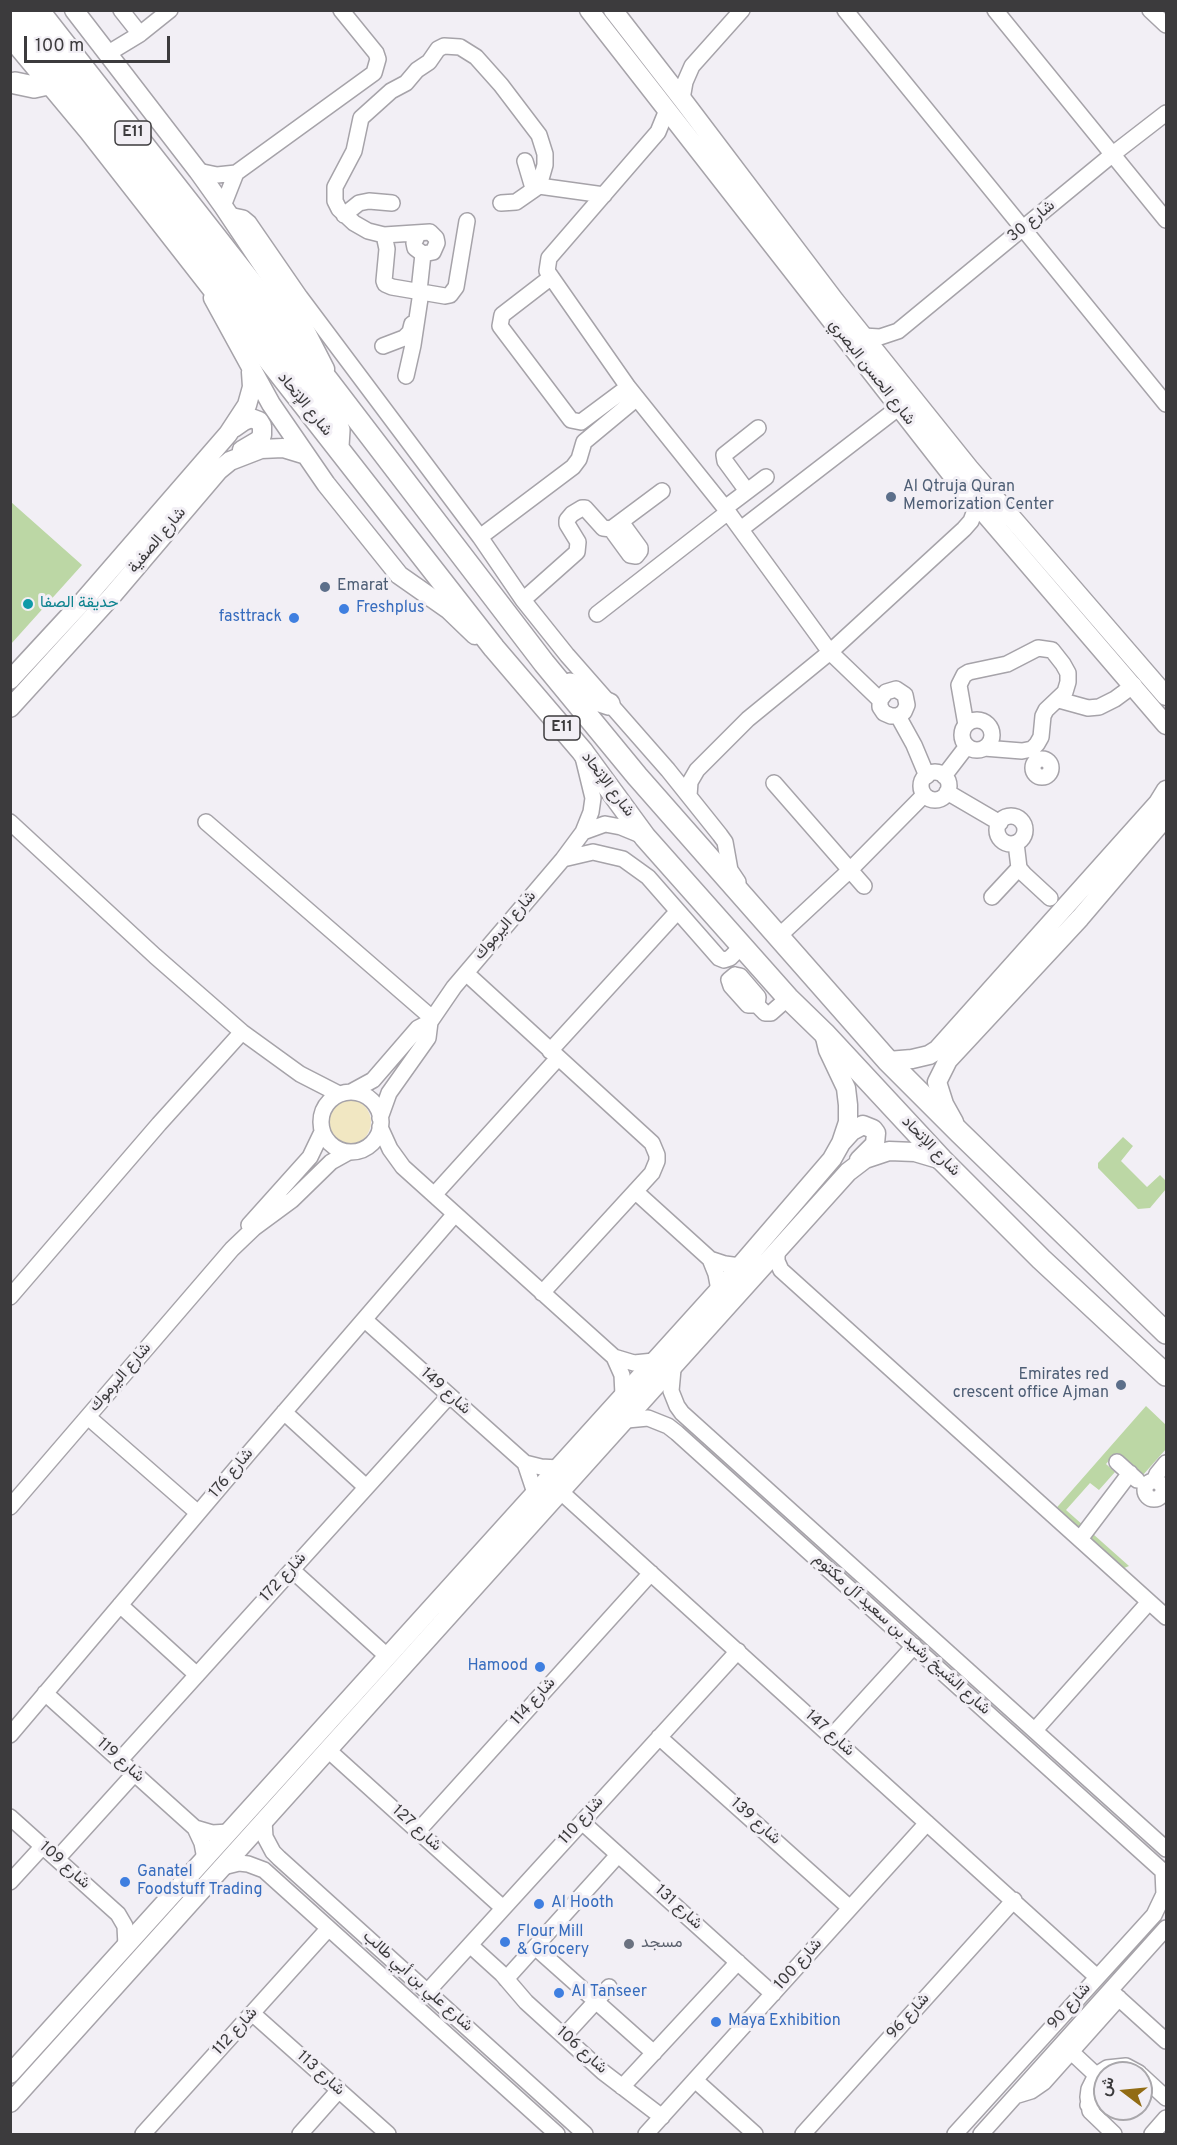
<!DOCTYPE html>
<meta charset="utf-8">
<style>
body{margin:0}
#map{position:relative;width:1177px;height:2145px;overflow:hidden;background:#f2eff5;font-family:Overpass,Vazirmatn,sans-serif}
canvas{display:block}
.frame{position:absolute;inset:0;border:12px solid #3c3b3d;pointer-events:none}
.north{position:absolute;left:1093px;top:2061px;width:60px;height:60px;box-sizing:border-box;background:#f2eff5;border:2px solid #a9a7ab;border-radius:50%;rotate:286deg;font-size:16px;font-weight:700;line-height:24px;text-align:center;color:#3c3b3d}
.north::after{content:'';display:block;margin:auto;width:21px;height:27px;background:#926c14;clip-path:polygon(50% 0,100% 100%,50% 72%,0 100%)}
.scale{position:absolute;left:24px;top:36px;width:146px;height:27px;box-sizing:border-box;border:3px solid #3c3b3d;border-top:0;padding-left:8px;font-size:18px;line-height:21px;white-space:nowrap;color:#3c3b3d;-webkit-text-stroke:4px #f2eff5;paint-order:stroke}
</style>
<div id="map">
<canvas width="1177" height="2145"></canvas>
<div class="frame"></div>
<div class="north">ش</div>
<div class="scale">100 m</div>
</div>
<script>
const context = document.querySelector('canvas').getContext('2d');
context.lineJoin = 'round';
function fillPath(path, color) { context.fillStyle = color; context.fill(path, 'evenodd'); }
const poly = rows => new Path2D(rows.map(r => 'M' + r).join(''));
function stroke(path, color, width, dash) { context.strokeStyle = color; context.lineWidth = width; context.lineCap = dash ? 'butt' : 'round'; context.setLineDash(dash || []); context.stroke(path); }
function drawText(font, color, halo, rows, align = 'center') {
  context.font = font + ' Overpass,Vazirmatn,sans-serif'; context.lineWidth = 6; context.setLineDash([]); context.textBaseline = 'middle'; context.strokeStyle = halo; context.fillStyle = color; for (const [text, x, y, turn = 0] of rows) {
    context.save(); context.translate(x, y); context.rotate((+turn || 0) * Math.PI / 180); context.textAlign = isNaN(turn) ? turn : align; if (halo) context.strokeText(text, 0, 0); context.fillText(text, 0, 0); context.restore();
  }
}
fillPath(poly([
 [11,502,82,565,11,644],
 [1123,1137,1133,1146,1121,1161,1147,1187,1160,1175,1166,1181,1166,1189,1150,1208,1138,1209,1098,1168,1098,1163],
 [1146,1406,1166,1425,1166,1449,1143,1475,1136,1476,1113,1456,1106,1464,1115,1472,1099,1490,1090,1483,1066,1510,1129,1566,1117,1571,1052,1513]
]), '#bcd7a5');
fillPath(poly([
 '325 1122a23 23 0 1 1 46 0a23 23 0 1 1-46 0Z'
]), '#f1e7c2');
const minor = poly([
 [121,10,140,34],
 [845,10,1166,404],
 [995,10,1166,220],
 [1150,10,1166,25],
 [107,54,140,34,170,10],
 [682,99,685,82,692,66,742,10],
 [667,110,658,132,549,258,547,271,628,387,725,508,830,652,880,700,880,707,884,713,891,716,898,716,904,712,907,705,905,695,896,689,886,692,880,700],
 [525,161,533,188],
 [198,171,217,175,236,173,374,73,378,59,376,53,341,10],
 [501,203,516,202,539,186,604,195],
 [223,206,236,173],
 [229,215,243,218,249,223,300,297,480,537,523,600,567,655,668,770,720,835,725,842,730,870,738,882],
 [344,215,359,203,369,201,392,203],
 [418,234,414,243,415,248,423,254,433,252,437,243,436,238,430,232,384,235,368,231,354,223,339,209,335,201,335,187,354,151,361,118,391,91,406,83,417,70,429,62,438,49,444,46,460,47,476,57,501,85,539,135,545,154,545,165,539,186],
 [384,235,387,249,384,281,385,284,392,287,445,296,450,295,456,287,467,221],
 [550,278,502,315,500,326,503,330,571,420,581,422,628,387],
 [419,291,423,254],
 [863,336,880,337,898,331,1113,154,1166,113],
 [383,346,404,338,410,332,412,324],
 [406,376,413,345,421,292],
 [747,491,725,461,724,455,758,428],
 [725,508,766,477],
 [611,529,630,555,636,556,640,551,640,548,621,522],
 [741,529,898,408],
 [480,537,573,467,579,459,584,442,637,398],
 [523,600,577,552,578,542,567,524,567,520,572,514,582,508,585,508,603,528,611,529,662,491],
 [597,614,728,512],
 [1059,700,1088,708,1099,707,1115,699,1134,685],
 [898,716,914,745,927,776],
 '962 735a15 15 0 1 1 30 0a15 15 0 1 1-30 0Z',
 [966,725,959,685,964,675,969,672,1007,664,1038,648,1052,650,1063,664,1068,673,1068,682,1065,692,1046,710,1043,716,1041,737,1037,744,1032,749,1022,751,984,748],
 '1033 768a9 9 0 1 1 18 0a9 9 0 1 1-18 0Z',
 '921 786a14 14 0 1 1 28 0a14 14 0 1 1-28 0Z',
 [944,776,967,746],
 [774,783,864,886],
 [947,792,1000,823],
 [689,796,690,782,697,770,748,719,830,652,964,529,971,521,977,505],
 '997 830a14 14 0 1 1 28 0a14 14 0 1 1-28 0Z',
 [10,822,155,956,242,1032,300,1074,339,1094],
 [206,822,432,1018],
 [583,832,605,824,621,827,643,836],
 [1016,843,1019,868,1024,874,1050,898],
 [563,859,593,852,623,859,648,877,719,958,724,960,730,958,742,946],
 [992,897,1019,868],
 [779,936,850,870,924,795],
 [466,973,652,1143,657,1155,657,1161,652,1173,542,1293],
 [735,975,740,976,758,997,757,1005,748,1005,731,986,729,980,735,975],
 [757,1005,765,1013,771,1013,788,998],
 [550,1051,677,912],
 [351,1092,373,1080,418,1028,430,1022,454,987,563,859,583,832,591,812,593,798,583,757],
 '321 1122a30 30 0 1 1 60 0a30 30 0 1 1-60 0Z',
 [380,1118,389,1093,428,1038,430,1022],
 [380,1127,390,1149,403,1167,614,1357,622,1375,623,1395],
 [636,1192,710,1259,725,1264,740,1266],
 [434,1195,558,1058],
 [249,1225,310,1157,322,1132],
 [777,1251,777,1261,781,1270,1166,1617],
 [710,1259,716,1274,719,1290],
 [10,1297,159,1124,242,1032],
 [365,1320,525,1463,535,1493],
 [614,1357,634,1363,654,1361],
 [673,1369,671,1391,677,1406,682,1413,1166,1849],
 [284,1412,366,1487],
 [88,1417,198,1513],
 [627,1420,648,1418,668,1426,677,1433,1166,1874],
 [1117,1462,1137,1480],
 [525,1463,541,1467,558,1468],
 [1154,1481,1157,1474,1166,1463],
 '1145 1490a9 9 0 1 1 18 0a9 9 0 1 1-18 0Z',
 [561,1492,1097,1977],
 [10,1507,232,1249,254,1228,292,1200,331,1162,349,1152],
 [1080,1539,1130,1473],
 [292,1570,387,1656],
 [120,1605,197,1675],
 [45,1693,195,1828,202,1843,205,1859],
 [1035,1730,1149,1602],
 [10,1735,249,1453,455,1214],
 [832,1736,914,1646],
 [659,1737,850,1908],
 [328,1750,503,1908],
 [120,1760,449,1396],
 [10,1817,118,1914,125,1926,126,1946],
 [264,1821,265,1837,273,1852,279,1858,585,2134],
 [582,1822,773,1994],
 [195,1828,212,1833,229,1832],
 [418,1831,651,1573],
 [57,1859,134,1774],
 [223,1867,239,1863,248,1864,264,1870,557,2134],
 [10,1882,43,1846],
 [470,1945,502,1974,526,2002,603,2072,662,2117],
 [535,1947,654,2053],
 [506,1979,618,1855],
 [427,1992,738,1651],
 [1113,1993,1166,2041],
 [252,2013,388,2134],
 [564,2036,609,1987],
 [1065,2046,1096,2075],
 [1141,2075,1166,2098],
 [695,2080,755,2134],
 [622,2087,738,1962],
 [1018,2095,1031,2091,1044,2082,1119,1998],
 [1088,2105,1105,2098],
 [143,2134,328,1929],
 [300,2134,339,2090],
 [646,2134,927,1823],
 [803,2134,1014,1900],
 [955,2134,1154,1915,1164,1894,1163,1871],
 [981,2134,1166,1928],
 [1114,2134,1090,2111,1088,2097,1089,2089,1096,2075,1107,2068,1126,2066,1139,2073],
 [1152,2134,1166,2118]
]);
const major = poly([
 [74,10,198,171,223,206,302,324,325,369],
 [589,10,955,479,1166,725],
 [613,10,682,99,835,301,969,468,1166,696],
 [213,298,271,404,326,484,399,575,449,610,475,635],
 [234,428,244,421,251,418,259,421,262,426,262,435,259,440,242,450],
 [10,680,84,600,228,434,247,405,252,387,251,372],
 [10,708,111,597,219,470,230,461,261,449,283,448,306,455],
 [888,1061,912,1059,929,1055,937,1050,1158,803,1166,790],
 [954,1122,944,1104,937,1082,948,1060,1080,918,1166,817],
 [842,1142,852,1131,863,1125,873,1129,876,1133,875,1144,859,1160],
 [10,2074,727,1281,832,1159,841,1143,848,1122,848,1105,846,1088,828,1050,824,1033],
 [10,2103,848,1172,865,1159,889,1151,915,1152,942,1160]
]);
const highway = poly([
 [13,10,324,398,339,430,338,446],
 [38,10,329,382,544,663,637,776,888,1061,959,1132,1166,1333],
 [10,35,90,131,494,648,582,751,645,837,788,998,824,1033,942,1160,1041,1259,1166,1375],
 [15,83,34,87,52,83],
 [570,684,585,696,609,704]
]);
stroke(minor, '#a6a3a9', 18);
stroke(major, '#a6a3a9', 21);
stroke(highway, '#a6a3a9', 24);
stroke(minor, '#fff', 15);
stroke(major, '#fff', 18);
stroke(highway, '#fff', 21);
for (const [x, y, r, color] of [
 [891,497,6,"#5c6f8a"],
 [325,587,6,"#5c6f8a"],
 [28,604,6,"#0f9aa8"],
 [344,609,6,"#3f7fe0"],
 [294,618,6,"#3f7fe0"],
 [1121,1385,6,"#5c6f8a"],
 [540,1667,6,"#3f7fe0"],
 [125,1882,6,"#3f7fe0"],
 [539,1904,6,"#3f7fe0"],
 [505,1942,6,"#3f7fe0"],
 [629,1944,6,"#6b7280"],
 [559,1993,6,"#3f7fe0"],
 [716,2022,6,"#3f7fe0"]
]) { const dot = new Path2D(); dot.arc(x, y, r, 0, 2 * Math.PI); context.fillStyle = color; context.fill(dot); stroke(dot, '#f2eff5', 2); }
for (const [x, y, w] of [
 [133,133,36],
 [562,728,36]
]) { const box = new Path2D(); box.roundRect(x - w / 2, y - 12, w, 24, 4.5); context.fillStyle = '#f2eff5'; context.fill(box); stroke(box, '#3c3b3d', 1.5); }
drawText('bold 15px', '#3c3b3d', null, [
 ["E11",133,133],
 ["E11",562,728]
]);
drawText('16px', '#3c3b3d', '#f2eff5', [
 ["شارع 30",1032,222,-39],
 ["شارع الحسن البصري",871,373,52],
 ["شارع الإتحاد",304,405,51],
 ["شارع الصفية",158,541,-50],
 ["شارع الإتحاد",607,785,53],
 ["شارع اليرموك",506,926,-49],
 ["شارع الإتحاد",930,1147,46],
 ["شارع اليرموك",121,1378,-49],
 ["شارع 149",445,1392,42],
 ["شارع 176",232,1474,-50],
 ["شارع 172",284,1578,-48],
 ["شارع الشيخ رشيد بن سعيد آل مكتوم",901,1635,42],
 ["شارع 114",534,1702,-48],
 ["شارع 147",829,1734,42],
 ["شارع 119",120,1761,42],
 ["شارع 110",582,1821,-48],
 ["شارع 139",755,1822,42],
 ["شارع 127",416,1829,42],
 ["شارع 109",64,1866,42],
 ["شارع 131",678,1908,42],
 ["شارع 100",799,1965,-48],
 ["شارع علي بن أبي طالب",417,1982,42],
 ["شارع 90",1070,2007,-48],
 ["شارع 96",909,2017,-48],
 ["شارع 112",236,2032,-48],
 ["شارع 106",581,2051,42],
 ["شارع 113",320,2074,42]
]);
drawText('16px', '#4e5e75', '#f2eff5', [
 ["Al Qtruja Quran",903,488],
 ["Memorization Center",903,506],
 ["Emarat",337,587],
 ["Emirates red",1109,1376,"right"],
 ["crescent office Ajman",1109,1394,"right"]
], 'left');
drawText('16px', '#0d838f', '#f2eff5', [
 ["حديقة الصفا",40,604]
], 'left');
drawText('16px', '#366cbe', '#f2eff5', [
 ["Freshplus",356,609],
 ["fasttrack",282,618,"right"],
 ["Hamood",528,1667,"right"],
 ["Ganatel",137,1873],
 ["Foodstuff Trading",137,1891],
 ["Al Hooth",551,1904],
 ["Flour Mill",517,1933],
 ["& Grocery",517,1951],
 ["Al Tanseer",571,1993],
 ["Maya Exhibition",728,2022]
], 'left');
drawText('16px', '#5b616d', '#f2eff5', [
 ["مسجد",641,1944]
], 'left');
</script>
